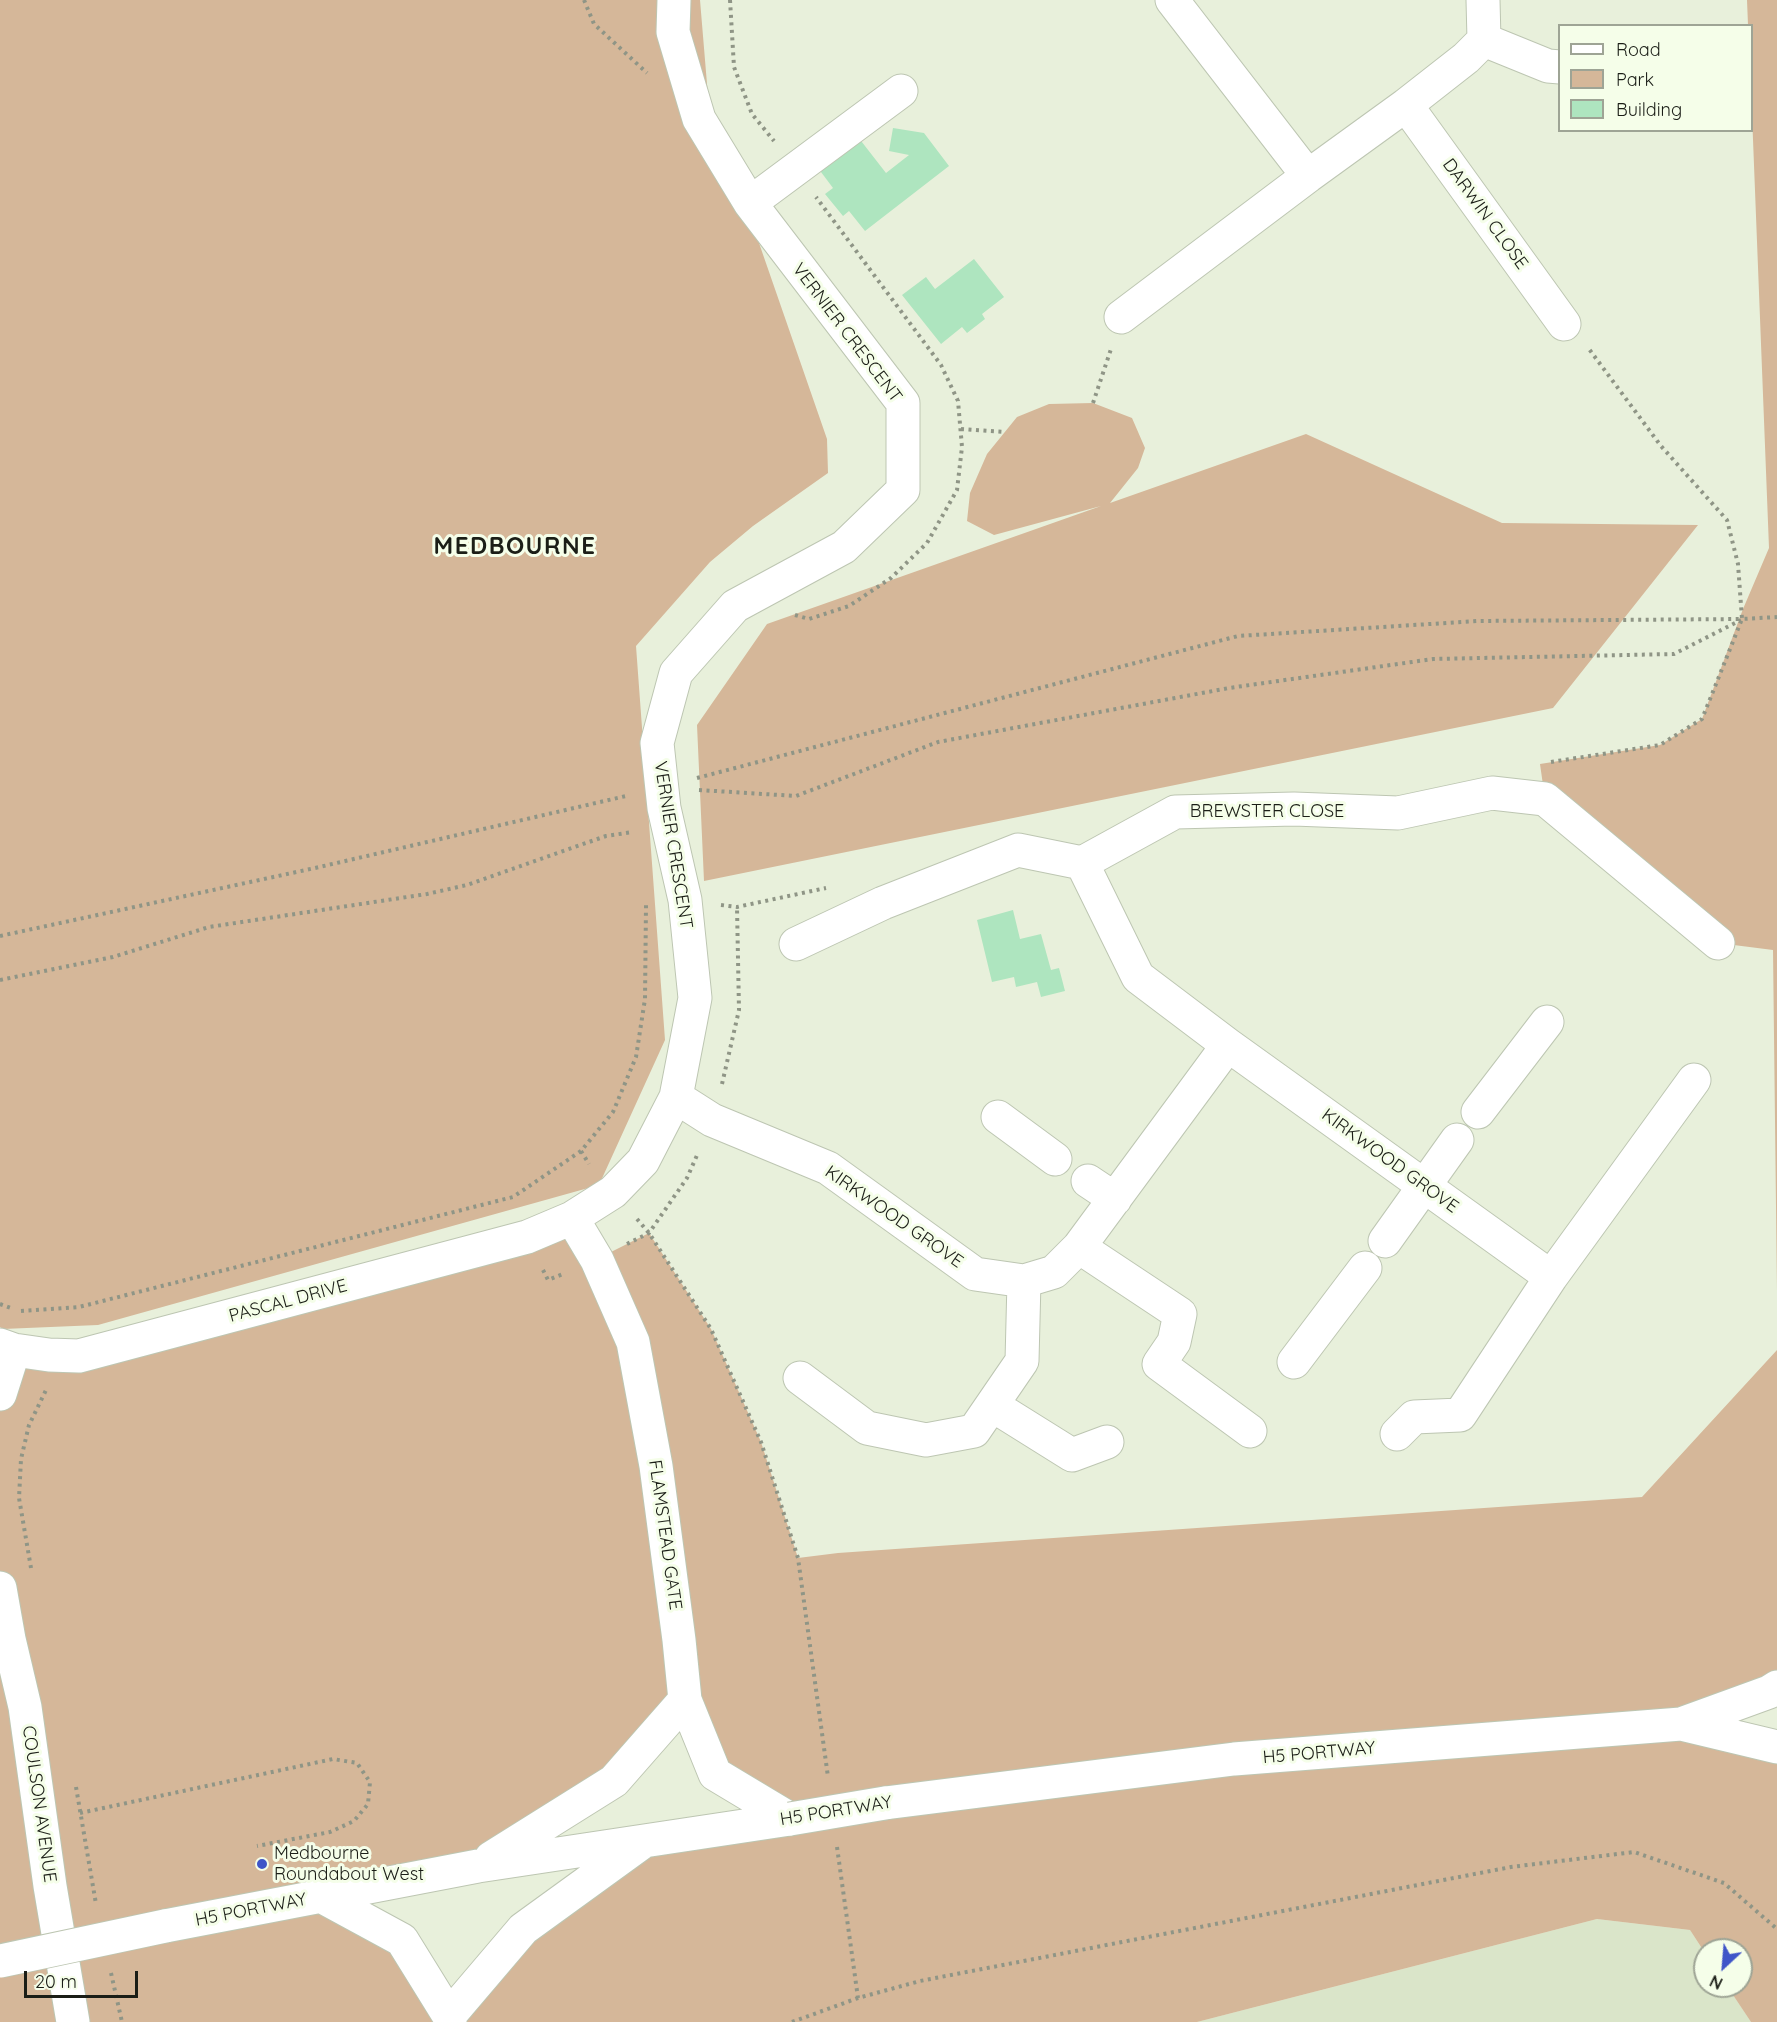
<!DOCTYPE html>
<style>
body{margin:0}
#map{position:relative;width:1777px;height:2022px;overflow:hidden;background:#e8f0db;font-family:Quicksand,sans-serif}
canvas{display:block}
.legend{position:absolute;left:1558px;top:24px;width:195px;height:108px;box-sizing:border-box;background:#f5fee9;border:2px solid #9ea495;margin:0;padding:8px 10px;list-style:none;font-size:18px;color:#1b1e17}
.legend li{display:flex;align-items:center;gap:12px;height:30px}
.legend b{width:30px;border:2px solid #9ea495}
.north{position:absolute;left:1693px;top:1938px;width:60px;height:60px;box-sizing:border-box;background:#f5fee9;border:2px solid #9ea495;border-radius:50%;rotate:206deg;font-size:16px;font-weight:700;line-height:24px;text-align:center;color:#1b1e17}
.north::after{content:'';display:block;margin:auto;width:21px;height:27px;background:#3f55c8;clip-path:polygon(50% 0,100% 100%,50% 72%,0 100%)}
.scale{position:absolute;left:24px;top:1971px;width:114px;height:27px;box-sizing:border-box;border:3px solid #1b1e17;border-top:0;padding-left:8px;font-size:18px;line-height:21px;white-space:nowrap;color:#1b1e17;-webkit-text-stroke:4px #f5fee9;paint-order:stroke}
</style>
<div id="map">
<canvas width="1777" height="2022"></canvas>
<ul class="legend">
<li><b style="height:8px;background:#fff"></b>Road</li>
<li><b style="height:16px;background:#d5b799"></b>Park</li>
<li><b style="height:16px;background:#aee5bf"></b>Building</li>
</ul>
<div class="north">N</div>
<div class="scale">20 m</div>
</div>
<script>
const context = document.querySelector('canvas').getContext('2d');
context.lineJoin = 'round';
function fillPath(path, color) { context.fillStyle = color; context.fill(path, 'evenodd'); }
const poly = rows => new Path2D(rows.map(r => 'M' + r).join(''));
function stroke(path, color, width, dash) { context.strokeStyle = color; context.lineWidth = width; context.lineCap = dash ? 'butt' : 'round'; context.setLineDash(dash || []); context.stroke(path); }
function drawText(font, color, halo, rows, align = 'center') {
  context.font = font + ' Quicksand,sans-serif'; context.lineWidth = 6; context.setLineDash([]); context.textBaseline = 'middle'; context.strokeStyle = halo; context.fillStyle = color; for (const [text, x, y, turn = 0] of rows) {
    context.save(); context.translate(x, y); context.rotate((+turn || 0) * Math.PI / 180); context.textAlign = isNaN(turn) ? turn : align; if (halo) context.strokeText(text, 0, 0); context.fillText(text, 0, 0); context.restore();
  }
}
fillPath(poly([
 [1597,1919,1690,1930,1705,1953,1705,1986,1727,1986,1751,2022,1197,2022]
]), '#dae5c9');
fillPath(poly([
 [0,0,700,0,708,96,827,439,828,473,753,526,710,562,636,646,665,1040,599,1185,98,1325,3,1329,0,1327],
 [1747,0,1777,0,1777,1291,1773,950,1718,943,1545,799,1540,764,1660,745,1702,719,1743,609,1769,548,1752,114,1752,26,1748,25],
 [1093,403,1132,418,1145,448,1138,468,1110,503,1306,434,1502,523,1698,525,1553,708,704,881,697,725,767,624,1101,506,994,535,967,521,970,493,987,454,1017,417,1049,404],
 [572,1218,597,1259,649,1233,711,1329,761,1442,798,1558,838,1553,1642,1497,1777,1350,1777,1687,1682,1724,1777,1747,1777,2022,1751,2022,1727,1986,1741,1986,1741,1950,1705,1950,1705,1953,1690,1930,1597,1919,1197,2022,0,2022,0,1394,14,1350,49,1355],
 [685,1701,715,1774,789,1819,647,1839,449,2016,402,1940,322,1896,478,1866,614,1781]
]), '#d5b799');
fillPath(poly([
 [893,128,924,133,949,166,865,231,849,211,843,216,825,194,833,188,818,168,858,137,886,173,909,155,889,151],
 [974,259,1004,297,982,314,985,319,967,333,962,327,941,344,902,295,926,277,935,289],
 [1013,910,1020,939,1041,934,1051,970,1059,968,1065,991,1041,997,1037,982,1016,987,1014,977,992,982,977,920]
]), '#aee5bf');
const minor = poly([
 [1483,0,1484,40],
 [1406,105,1466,58,1484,40,1548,66,1560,67],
 [1308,176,1406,105,1564,324],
 [750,203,901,91],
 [1121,317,1308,176,1172,0],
 [1082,863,1138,977,1228,1045],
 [796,944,883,903,1018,850,1082,863,1175,812,1294,809,1398,813,1492,793,1545,799,1718,943],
 [676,1097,712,1120,828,1168,975,1274,1024,1281,1054,1272,1079,1247,1228,1045,1551,1277],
 [1478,1112,1547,1022],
 [998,1117,1055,1159],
 [1088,1181,1115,1199],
 [572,1218,597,1260,633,1342,656,1466,679,1640,685,1700,715,1774,790,1819],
 [1385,1241,1457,1140],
 [1079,1247,1180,1314,1174,1342,1159,1364,1250,1431],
 [0,1345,14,1350,49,1355,79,1356,527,1237,572,1218,613,1192,643,1161,676,1097,695,998,685,900,664,808,657,743,676,673,735,606,844,547,903,490,903,403,750,203,699,119,673,32,674,0],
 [1294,1362,1365,1268],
 [800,1378,867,1428,926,1440,974,1431,1022,1361,1024,1281],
 [0,1394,14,1350],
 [992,1405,1072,1455,1107,1442],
 [1397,1434,1414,1417,1460,1415,1551,1277,1694,1080],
 [0,1588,9,1639,25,1707,50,1886,73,2022],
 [1681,1724,1777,1747],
 [885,1803,1234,1759,1681,1724,1769,1692,1777,1687],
 [491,1858,614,1781,685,1700],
 [321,1896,402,1940,449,2016,450,2022],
 [165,1926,478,1866,790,1819],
 [449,2016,523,1929,643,1842]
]);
stroke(minor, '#bdc6b2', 35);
stroke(poly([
 [584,0,594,24,647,73],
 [730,0,734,67,752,114,774,141],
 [1093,403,1111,349],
 [961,429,1005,432],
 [795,615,809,619,849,606,891,578,927,543,957,490,962,447,958,401,941,365,816,197],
 [1551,762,1660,745,1702,719,1742,619,1777,617],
 [697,778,1238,636,1478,621,1742,619,1738,564,1727,520,1661,446,1589,349],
 [699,790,796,796,938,742,1229,688,1433,659,1674,654,1741,620],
 [721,905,737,907,826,888],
 [0,936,315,868,626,796],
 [0,980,113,957,209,927,427,894,467,885,606,836,633,832],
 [722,1084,739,1010,737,907],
 [581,1151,589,1164],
 [637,1219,649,1233,711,1329,761,1442,798,1558,828,1777],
 [627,1244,649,1233,687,1178,698,1153],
 [543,1270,548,1280,563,1274],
 [0,1304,11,1308],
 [21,1311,79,1307,513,1197,581,1151,613,1112,636,1057,645,999,646,905,648,905],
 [31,1568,19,1498,21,1459,29,1425,46,1390],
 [76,1787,96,1904],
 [80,1813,333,1759,357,1763,370,1782,368,1804,354,1821,330,1832,257,1846],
 [837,1847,858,1998],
 [111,1973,122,2022],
 [792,2022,858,1998,920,1981,1511,1867,1634,1852,1724,1883,1777,1929]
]), '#8f9586', 4, [3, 4.5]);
stroke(minor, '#fff', 33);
const minorBridge = poly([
 [790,1819,885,1803],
 [0,1961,165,1926]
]);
stroke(minorBridge, '#bdc6b2', 35, []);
stroke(minorBridge, '#fff', 33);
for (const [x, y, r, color] of [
 [262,1864,6,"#3f55c8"]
]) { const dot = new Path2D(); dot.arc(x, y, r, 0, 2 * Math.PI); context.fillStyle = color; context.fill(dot); stroke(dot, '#f5fee9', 2); }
drawText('18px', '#1b1e17', '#f5fee9', [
 ["DARWIN CLOSE",1485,214,54],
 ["VERNIER CRESCENT",847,333,53],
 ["BREWSTER CLOSE",1267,812],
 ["VERNIER CRESCENT",673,845,81],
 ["KIRKWOOD GROVE",1390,1161,36],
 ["KIRKWOOD GROVE",894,1217,35],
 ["PASCAL DRIVE",288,1301,-15],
 ["FLAMSTEAD GATE",665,1535,82],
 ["H5 PORTWAY",1319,1753,-5],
 ["COULSON AVENUE",39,1804,82],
 ["H5 PORTWAY",836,1811,-9],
 ["H5 PORTWAY",251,1910,-11]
]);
drawText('18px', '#1b1e17', '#f5fee9', [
 ["Medbourne",274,1854],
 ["Roundabout West",274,1875]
], 'left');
context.letterSpacing = '1.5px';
drawText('bold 24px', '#1b1e17', '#f5fee9', [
 ["MEDBOURNE",515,547]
]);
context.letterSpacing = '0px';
</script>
